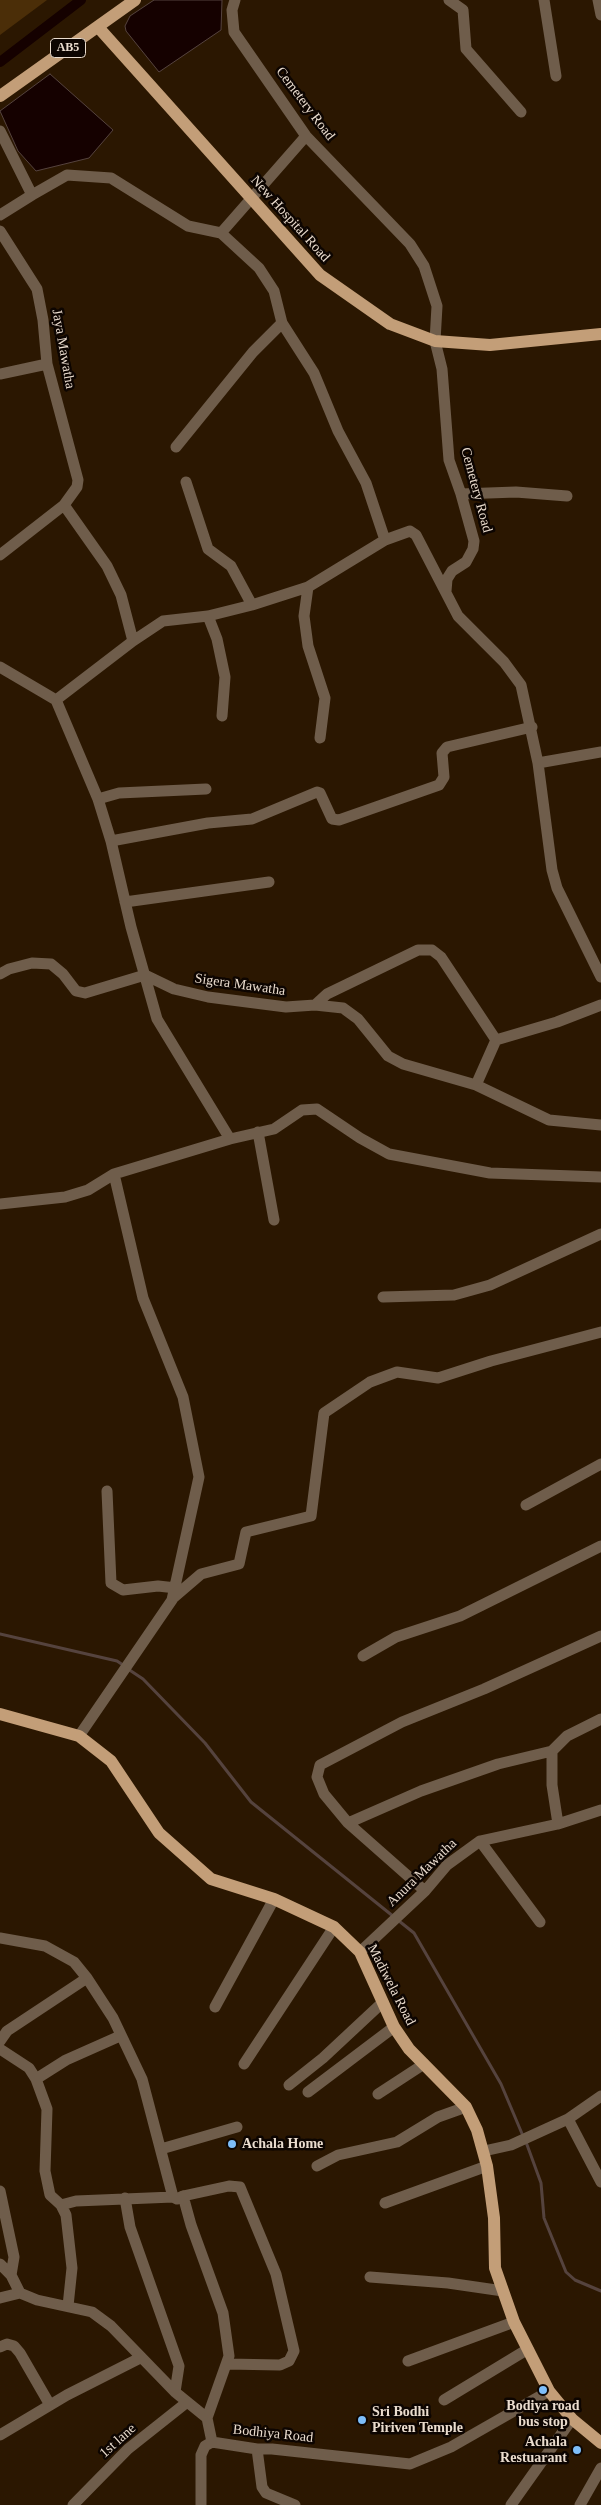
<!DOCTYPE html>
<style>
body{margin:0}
canvas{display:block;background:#2b1701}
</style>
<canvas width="601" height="2505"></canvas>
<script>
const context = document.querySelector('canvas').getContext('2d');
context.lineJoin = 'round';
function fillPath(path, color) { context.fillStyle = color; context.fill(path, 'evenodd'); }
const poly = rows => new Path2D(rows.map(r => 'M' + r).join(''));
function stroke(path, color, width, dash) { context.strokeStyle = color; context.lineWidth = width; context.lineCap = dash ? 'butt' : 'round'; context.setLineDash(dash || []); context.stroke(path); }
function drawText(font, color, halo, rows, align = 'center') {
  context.font = font + ' "Times New Roman",serif'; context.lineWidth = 5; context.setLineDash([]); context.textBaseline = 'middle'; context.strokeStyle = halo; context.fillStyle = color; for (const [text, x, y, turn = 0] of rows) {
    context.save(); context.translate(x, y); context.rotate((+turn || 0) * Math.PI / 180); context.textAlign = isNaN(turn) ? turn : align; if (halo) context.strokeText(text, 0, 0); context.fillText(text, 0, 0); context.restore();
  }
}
fillPath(poly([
 [0,0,47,0,0,35]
]), '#4b2e08');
const water = poly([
 [154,0,222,0,221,30,159,72,126,31,125,26,130,16,154,0],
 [50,74,113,130,89,158,36,171,18,151,0,111,50,74]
]);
fillPath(water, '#150100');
stroke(water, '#55433e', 1);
stroke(poly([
 [0,1634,117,1661,123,1665],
 [128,1669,143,1679,205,1743,251,1802,414,1933,501,2084,523,2136],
 [526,2142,541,2183,544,2218,566,2272,575,2280,601,2291]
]), '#55433e', 3);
stroke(poly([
 [0,62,81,0]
]), '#150100', 10);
stroke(poly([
 [235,0,232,10,234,32,306,136,410,244,424,266,437,306,435,341,442,369,449,460,461,494,474,541,473,549,466,562,452,571,447,579,446,591],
 [449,0,463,10,466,49,521,112],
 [544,0,556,76],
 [598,0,601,15],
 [0,131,32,195,67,175,111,178,188,226,221,233,259,268,274,291,282,323,314,373,338,431,366,483,385,540,410,531,416,535,458,616,504,662,521,685,538,763,552,870,557,888,601,977],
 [0,215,32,195],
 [0,231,37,289,43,320,47,364,78,480,77,487,64,505,0,555],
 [221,233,306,136],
 [0,374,47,364],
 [176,447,253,352,282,323],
 [186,482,208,549,231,566,252,605],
 [461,494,516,492,567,496],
 [64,505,107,566,121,595,133,641],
 [308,587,304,616,308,646,325,698,320,738],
 [208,616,217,639,225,677,222,716],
 [0,667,56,700,98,799,111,841,131,927,157,1019,230,1139],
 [56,700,133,641,163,621,208,616,252,605,308,587,385,540],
 [538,763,601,752],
 [98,799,119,793,206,789],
 [111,841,208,823,252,819,317,792,320,793,332,819,339,820,439,785,444,777,442,753,447,747,532,727],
 [125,902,269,882],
 [0,974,9,969,32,963,51,964,63,974,76,991,85,993,145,975,174,989,208,997,286,1007,315,1005,343,1008,358,1019,388,1056,403,1064,476,1085,549,1120,601,1125],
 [315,1005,327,994,418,950,432,950,441,957,496,1040],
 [476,1085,496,1040,557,1022,601,1005],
 [258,1132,274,1220],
 [0,1204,65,1197,88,1190,114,1174,230,1139,274,1129,302,1110,317,1109,360,1138,389,1154,490,1173,601,1177],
 [383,1297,454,1295,490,1285,601,1234],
 [107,1491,111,1583,123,1590,158,1586,176,1588],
 [526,1505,601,1464],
 [173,1598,201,1574,239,1564,246,1532,311,1516,324,1413,370,1382,397,1372,438,1378,491,1361,601,1332],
 [363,1656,396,1637,460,1616,601,1546],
 [79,1736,172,1600,199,1477,183,1397,143,1298,114,1174],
 [552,1751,552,1785,558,1824],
 [348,1823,324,1794,317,1777,320,1765,402,1722,484,1689,601,1636],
 [480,1841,540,1922],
 [425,1891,348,1823,421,1791,498,1764,552,1751,567,1736,601,1719],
 [0,1938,45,1946,74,1962,87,1978,113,2018,142,2079,173,2197,177,2199,183,2196,191,2225,223,2313,229,2356,207,2418],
 [360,1952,425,1891,447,1865,480,1841,558,1824,601,1810],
 [215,2007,274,1899],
 [0,2041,7,2031,87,1978],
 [0,2049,29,2068,36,2079,47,2109,45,2171,50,2195,61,2205,66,2215,72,2268,68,2306],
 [244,2064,334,1927],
 [36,2079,66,2060,120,2036],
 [289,2085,323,2058,383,2002],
 [308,2092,394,2027],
 [378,2094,424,2064],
 [568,2119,601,2182],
 [161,2149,237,2127],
 [484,2151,511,2145,568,2119,601,2096],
 [317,2166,338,2155,397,2142,438,2117,466,2107],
 [0,2191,14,2257,11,2275],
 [183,2196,229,2186,240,2187,276,2274,294,2351,289,2361,280,2365,227,2364],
 [125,2198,130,2227,179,2366,175,2392],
 [385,2203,487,2166],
 [61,2205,76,2201,173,2197],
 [0,2264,11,2275,20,2293,37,2300,92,2312,111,2326,175,2392,207,2418,212,2442,257,2449,272,2449,410,2464,451,2447,549,2391],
 [370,2277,448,2283,503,2291],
 [0,2298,20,2293],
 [0,2347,7,2344,14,2346,20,2353,50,2405],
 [408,2361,514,2322],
 [444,2400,528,2349],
 [0,2435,67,2395,140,2358],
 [257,2449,262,2487,266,2493,295,2505],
 [73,2505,128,2449,186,2403],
 [201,2505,201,2455,205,2446,212,2442],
 [511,2505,572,2419],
 [580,2505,601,2468]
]), '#6f5d4b', 11);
stroke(poly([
 [98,27,320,275,390,324,435,341,490,345,601,334],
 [0,96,135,0],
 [0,1714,79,1736,111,1761,159,1833,211,1879,274,1899,334,1927,360,1952,394,2027,409,2049,466,2107,477,2130,487,2166,494,2218,495,2268,514,2322,549,2391,572,2419,601,2443]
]), '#c39e78', 12);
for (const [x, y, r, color] of [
 [232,2144,5,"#7ebef9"],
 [543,2390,5,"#7ebef9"],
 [362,2420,5,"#7ebef9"],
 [577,2450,5,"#7ebef9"]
]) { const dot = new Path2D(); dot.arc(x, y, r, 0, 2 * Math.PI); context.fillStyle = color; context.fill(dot); stroke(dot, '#0d0501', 2); }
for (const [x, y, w] of [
 [68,48,35]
]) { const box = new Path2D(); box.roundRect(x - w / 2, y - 9.5, w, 19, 4); context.fillStyle = '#0d0501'; context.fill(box); stroke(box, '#eadcce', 1); }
drawText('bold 12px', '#eadcce', null, [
 ["AB5",68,48]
]);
drawText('14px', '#eadcce', '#0d0501', [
 ["Cemetery Road",305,104,53],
 ["New Hospital Road",290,219,48],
 ["Jaya Mawatha",63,349,80],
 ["Cemetery Road",476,490,75],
 ["Sigera Mawatha",240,985,8],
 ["Anura Mawatha",422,1873,-44],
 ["Madiwela Road",391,1985,63],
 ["Bodhiya Road",273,2434,6],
 ["1st lane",118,2441,-42]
]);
drawText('bold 14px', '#eadcce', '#0d0501', [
 ["Achala Home",242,2144],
 ["Bodiya road",543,2406,"center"],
 ["bus stop",543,2422,"center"],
 ["Sri Bodhi",372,2412],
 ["Piriven Temple",372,2428],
 ["Achala",567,2442,"right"],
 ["Restuarant",567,2458,"right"]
], 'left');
</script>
